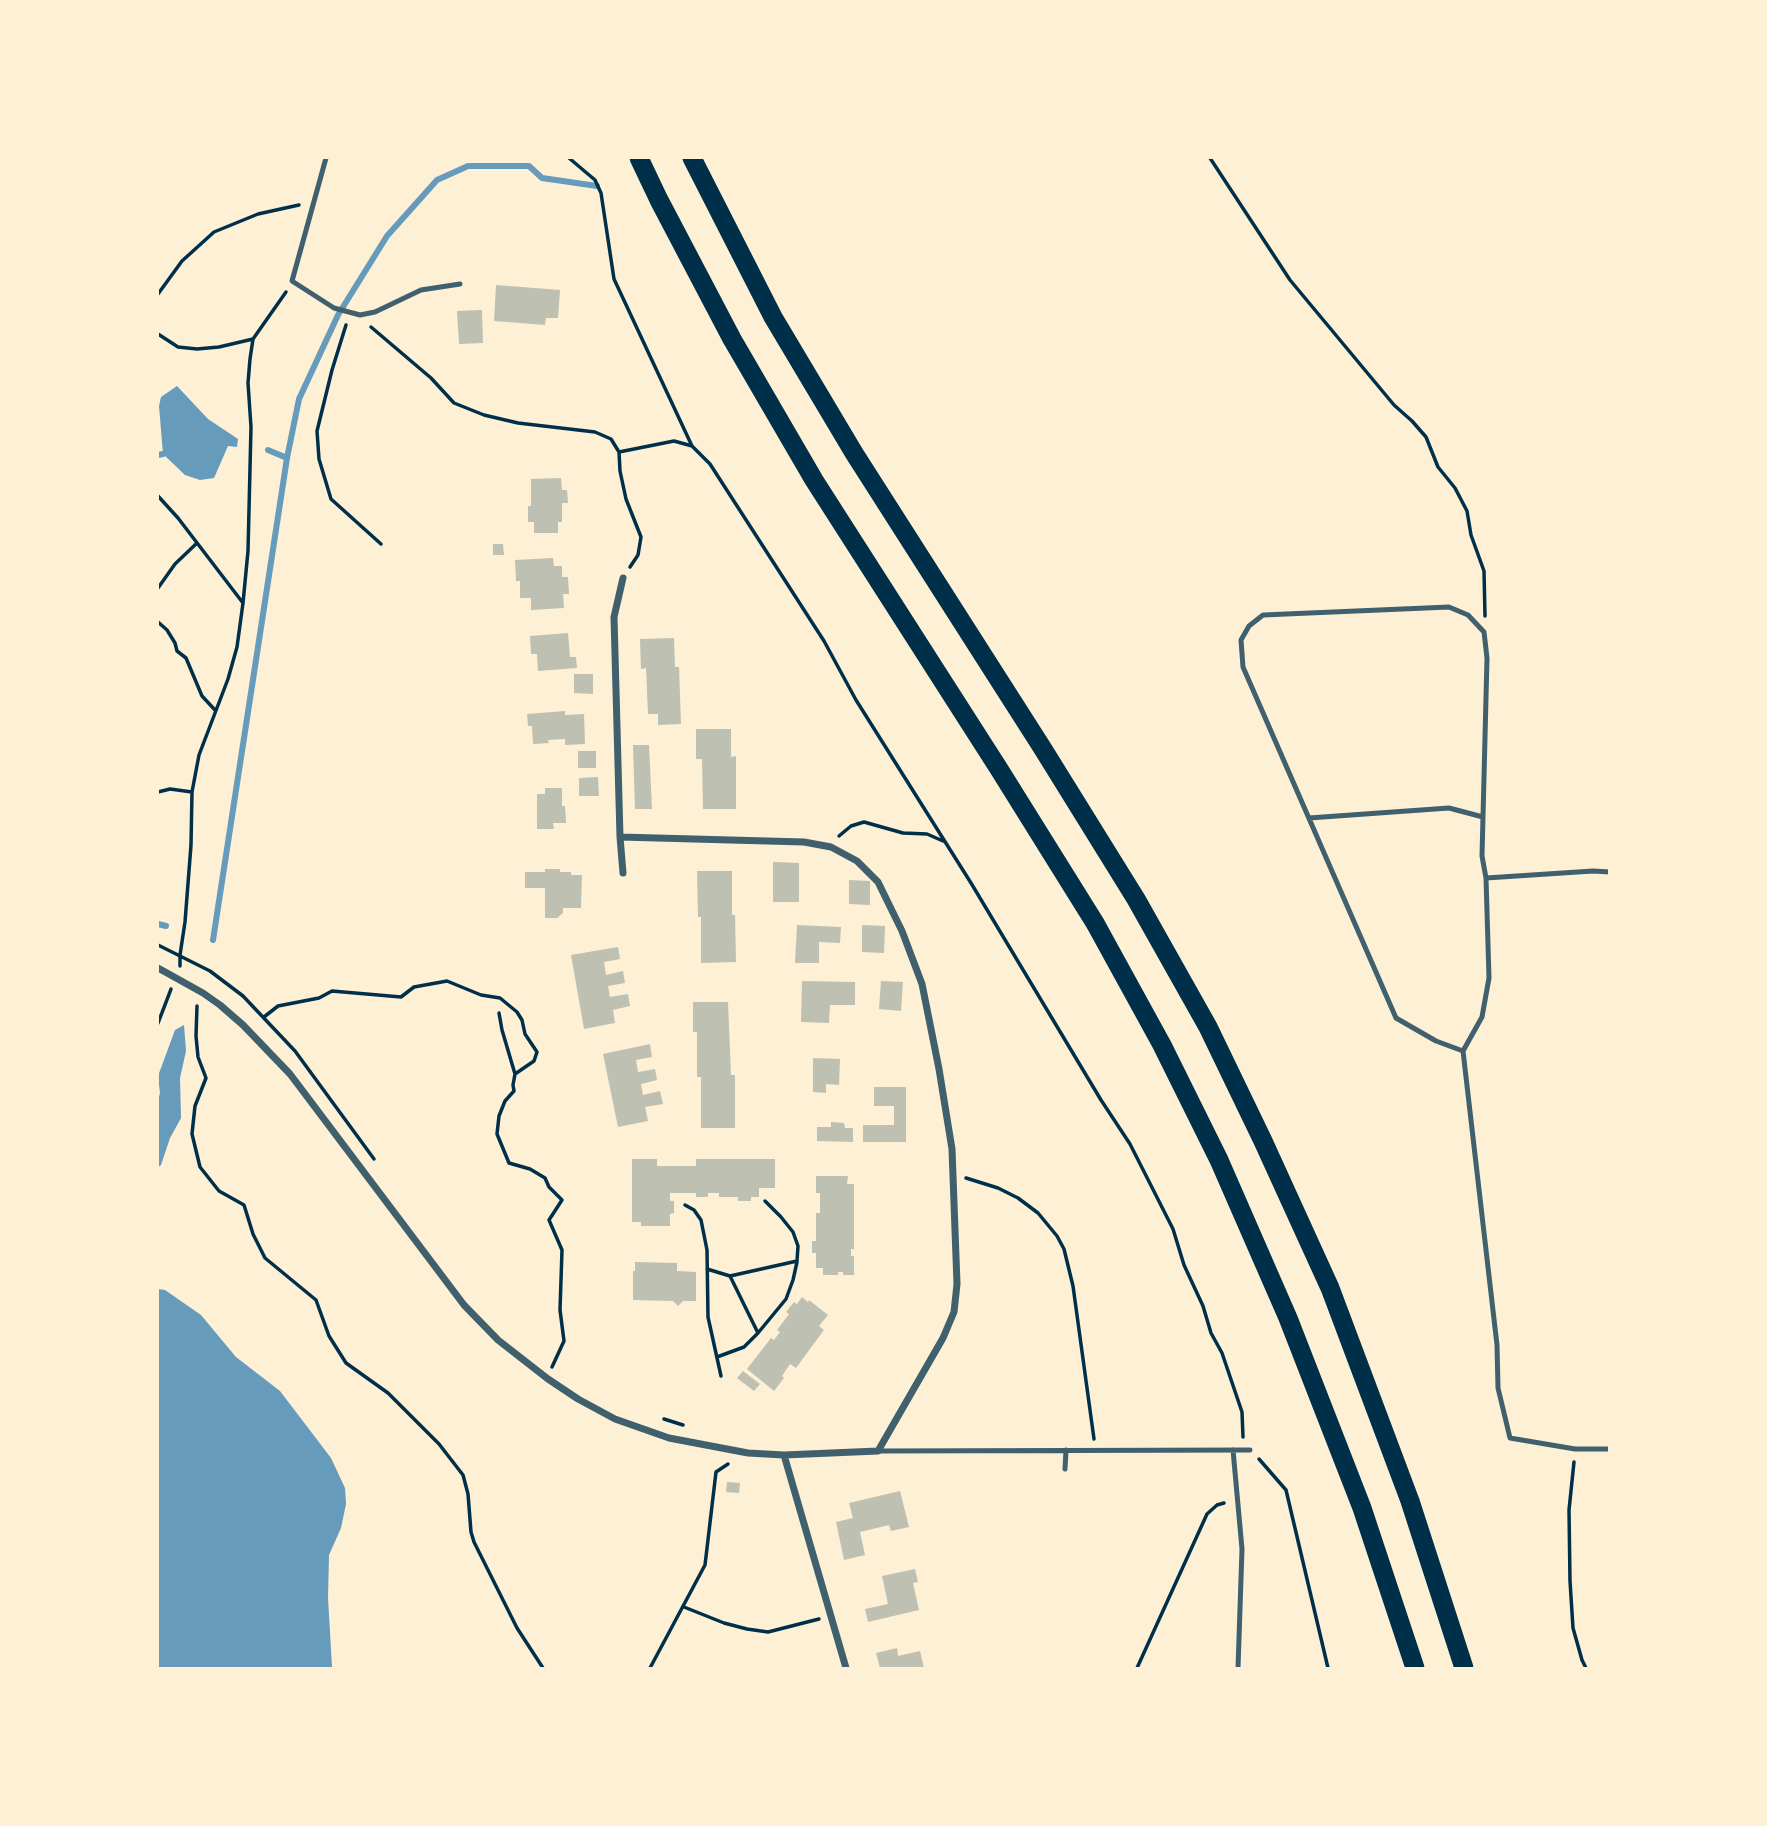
<!DOCTYPE html>
<style>
body{margin:0}
#map{position:relative;width:1767px;height:1826px;overflow:hidden;background:#fdf0d5;font-family:Commissioner,sans-serif}
canvas{display:block}
.frame{position:absolute;inset:0;border:159px solid #fdf0d5;pointer-events:none}
</style>
<div id="map">
<canvas width="1767" height="1826"></canvas>
<div class="frame"></div>
</div>
<script>
const context = document.querySelector('canvas').getContext('2d');
context.lineJoin = 'round';
function fillPath(path, color) { context.fillStyle = color; context.fill(path, 'evenodd'); }
const poly = rows => new Path2D(rows.map(r => 'M' + r).join(''));
function stroke(path, color, width, dash) { context.strokeStyle = color; context.lineWidth = width; context.lineCap = dash ? 'butt' : 'round'; context.setLineDash(dash || []); context.stroke(path); }
fillPath(poly([
 [177,386,208,419,238,439,237,447,228,446,214,478,200,480,185,475,163,454,159,406,161,397],
 [184,1025,186,1051,180,1078,181,1118,170,1138,161,1165,158,1167,158,1101,160,1093,158,1076,175,1030],
 [158,1289,165,1290,201,1315,236,1357,280,1391,331,1458,345,1488,346,1504,341,1528,329,1555,328,1598,332,1667,333,1668,158,1668]
]), '#669bbc');
stroke(poly([
 [268,450,287,458],
 [158,455,163,454],
 [158,924,166,926],
 [213,940,287,458,299,399,338,315,387,236,437,180,468,166,529,166,542,178,597,186]
]), '#669bbc', 6);
fillPath(poly([
 [496,285,560,290,558,318,546,318,545,325,494,321],
 [482,310,483,343,459,344,457,311],
 [561,478,562,490,567,490,568,503,562,503,562,522,558,522,558,533,534,533,534,522,528,522,528,506,531,506,531,479],
 [493,544,503,544,504,555,493,555],
 [553,558,554,566,562,566,562,577,568,577,569,594,563,594,564,608,531,610,531,598,520,598,520,581,516,581,515,560],
 [568,633,570,657,576,657,577,668,538,671,537,654,531,654,530,636],
 [674,638,675,667,679,667,681,724,658,725,658,714,648,714,646,668,641,669,640,639],
 [574,674,593,674,593,694,574,693],
 [565,711,565,715,584,714,585,744,565,745,565,739,548,740,549,743,533,744,532,726,528,726,527,714],
 [696,729,731,729,731,757,736,756,736,809,703,809,702,759,696,759],
 [633,745,649,745,652,809,635,809],
 [578,751,596,751,596,768,578,768],
 [598,777,599,796,579,796,579,778],
 [545,788,562,788,562,806,565,806,566,823,553,823,554,829,537,829,537,794,545,794],
 [773,862,799,863,799,902,773,902],
 [545,869,560,869,560,872,571,872,571,875,582,875,581,908,563,908,563,913,557,918,545,918,545,888,525,888,525,872,545,872],
 [697,871,732,871,732,915,735,915,736,962,701,963,701,917,698,917],
 [849,880,870,881,870,905,849,904],
 [797,925,841,927,840,943,819,942,819,963,795,963],
 [862,925,885,926,884,953,862,952],
 [618,947,620,959,604,962,606,975,623,971,625,983,608,986,610,997,628,994,630,1006,613,1010,615,1023,584,1029,571,955],
 [802,981,855,982,855,1005,830,1005,829,1023,801,1022],
 [881,981,903,982,901,1011,879,1009],
 [693,1002,728,1002,731,1075,735,1075,735,1128,701,1128,701,1077,697,1077,697,1032,693,1032],
 [650,1044,652,1057,636,1060,638,1072,655,1069,657,1080,641,1084,643,1095,660,1091,663,1104,645,1107,648,1121,618,1127,603,1054],
 [813,1058,840,1059,839,1085,826,1084,826,1093,813,1092],
 [874,1087,906,1087,906,1142,863,1142,863,1125,894,1125,894,1106,874,1106],
 [831,1122,844,1123,845,1128,853,1128,853,1142,817,1141,817,1127,831,1127],
 [632,1159,657,1159,657,1166,696,1166,696,1159,775,1159,775,1188,759,1188,759,1197,751,1197,751,1201,738,1201,738,1197,719,1197,719,1193,708,1193,708,1197,696,1197,696,1193,670,1193,670,1201,674,1201,674,1213,670,1214,670,1226,641,1226,641,1222,632,1222],
 [816,1176,848,1176,847,1184,854,1184,854,1249,851,1249,851,1256,854,1256,854,1275,843,1275,843,1272,838,1272,838,1275,823,1275,823,1268,816,1268,816,1253,812,1253,812,1241,816,1241,816,1213,820,1213,820,1193,816,1193],
 [635,1262,677,1263,677,1271,696,1272,696,1301,683,1301,678,1306,673,1301,633,1300,633,1271,635,1271],
 [802,1297,808,1302,809,1300,828,1315,819,1326,824,1330,796,1368,790,1364,782,1376,784,1378,774,1391,747,1369,771,1338,774,1340,780,1332,777,1330,789,1314,786,1312,794,1302,797,1304],
 [743,1371,760,1384,754,1391,737,1378],
 [727,1482,740,1483,739,1493,726,1492],
 [900,1491,909,1527,891,1531,889,1525,860,1532,865,1555,844,1560,836,1522,853,1518,849,1503],
 [915,1569,918,1582,913,1583,919,1610,868,1622,865,1609,888,1604,882,1576],
 [897,1648,898,1656,920,1651,924,1668,880,1668,876,1653]
]), '#bec0b2');
stroke(poly([
 [569,158,595,180,601,193,614,279,692,446],
 [1210,158,1290,280,1394,405,1412,421,1426,437,1438,467,1455,488,1467,511,1471,535,1484,571,1485,616],
 [158,294,182,261,214,232,258,214,299,205],
 [346,325,332,370,317,431,319,459,331,499,381,544],
 [371,327,431,378,454,403,484,415,518,423,595,432,611,439,619,452,620,471,626,499,641,537,638,555,630,567],
 [158,334,178,347,197,349,219,347,253,339],
 [619,452,674,441,692,446,710,464,824,641,856,700,971,883,1101,1100,1130,1144,1173,1229,1184,1265,1203,1306,1211,1333,1222,1353,1242,1412,1243,1437],
 [158,496,178,518,243,603],
 [158,588,175,564,197,543],
 [158,622,167,630,175,643,177,651,186,658,202,696,215,710],
 [158,792,170,789,192,792],
 [839,836,851,826,864,822,903,833,927,834,943,841],
 [158,945,210,971,243,996,295,1051,374,1159],
 [180,966,180,955,185,922,191,845,192,792,199,755,228,679,237,647,243,603,248,551,251,427,248,383,250,359,253,339,286,292],
 [197,1006,196,1036,198,1057,206,1078,195,1106,192,1134,200,1167,219,1191,244,1205,253,1234,265,1258,316,1300,329,1336,346,1363,388,1393,439,1444,463,1475,468,1494,471,1532,474,1542,517,1628,543,1668],
 [499,1013,502,1030,515,1074,513,1085,514,1091,505,1101,499,1116,497,1134,509,1163,530,1169,545,1178,549,1187,562,1200,549,1220,562,1250,560,1310,564,1341,552,1367],
 [264,1017,278,1006,319,998,332,991,401,997,414,987,447,981,481,995,500,998,517,1012,522,1020,525,1034,537,1052,534,1061,515,1074],
 [158,1023,171,989],
 [966,1178,998,1188,1018,1198,1038,1213,1057,1236,1064,1249,1073,1286,1094,1439],
 [685,1205,694,1210,701,1220,707,1250,708,1317,721,1376],
 [707,1269,730,1276,797,1261,798,1246,793,1232,781,1217,765,1201],
 [730,1276,758,1333],
 [717,1357,744,1347,758,1333,786,1299,793,1280,797,1262],
 [664,1419,683,1425],
 [1259,1459,1286,1490,1328,1668],
 [1574,1462,1569,1510,1570,1581,1573,1628,1582,1660,1586,1668],
 [684,1607,724,1623,747,1629,768,1632,819,1619],
 [650,1668,705,1565,716,1472,728,1464],
 [1137,1668,1207,1514,1217,1505,1224,1503]
]), '#003049', 3.5);
stroke(poly([
 [326,158,292,281,334,308,360,315,375,312,421,290,460,284],
 [1309,818,1449,808,1483,817],
 [1610,872,1593,871,1486,878,1489,978,1482,1017,1463,1051,1497,1345,1498,1388,1510,1438,1575,1449,1610,1449],
 [1463,1051,1436,1041,1396,1018,1243,667,1241,640,1249,626,1263,615,1449,607,1468,615,1484,632,1487,658,1482,856,1486,878],
 [1233,1450,1242,1549,1238,1668],
 [878,1451,1250,1450],
 [1065,1469,1066,1450]
]), '#3f606c', 5);
stroke(poly([
 [620,837,623,873],
 [158,968,203,993,220,1005,243,1025,290,1074,464,1305,498,1340,548,1379,578,1399,615,1419,669,1438,748,1453,784,1455,878,1451,943,1338,954,1312,957,1284,952,1149,939,1069,922,984,902,931,878,882,857,861,831,847,804,842,620,837,614,617,623,578],
 [784,1455,846,1668]
]), '#3f606c', 7);
stroke(poly([
 [639,158,659,200,732,339,814,480,999,769,1095,923,1162,1045,1219,1160,1288,1318,1362,1508,1415,1668],
 [692,158,773,317,854,453,1043,749,1136,899,1208,1027,1263,1141,1330,1288,1410,1501,1464,1668]
]), '#003049', 19);
</script>
